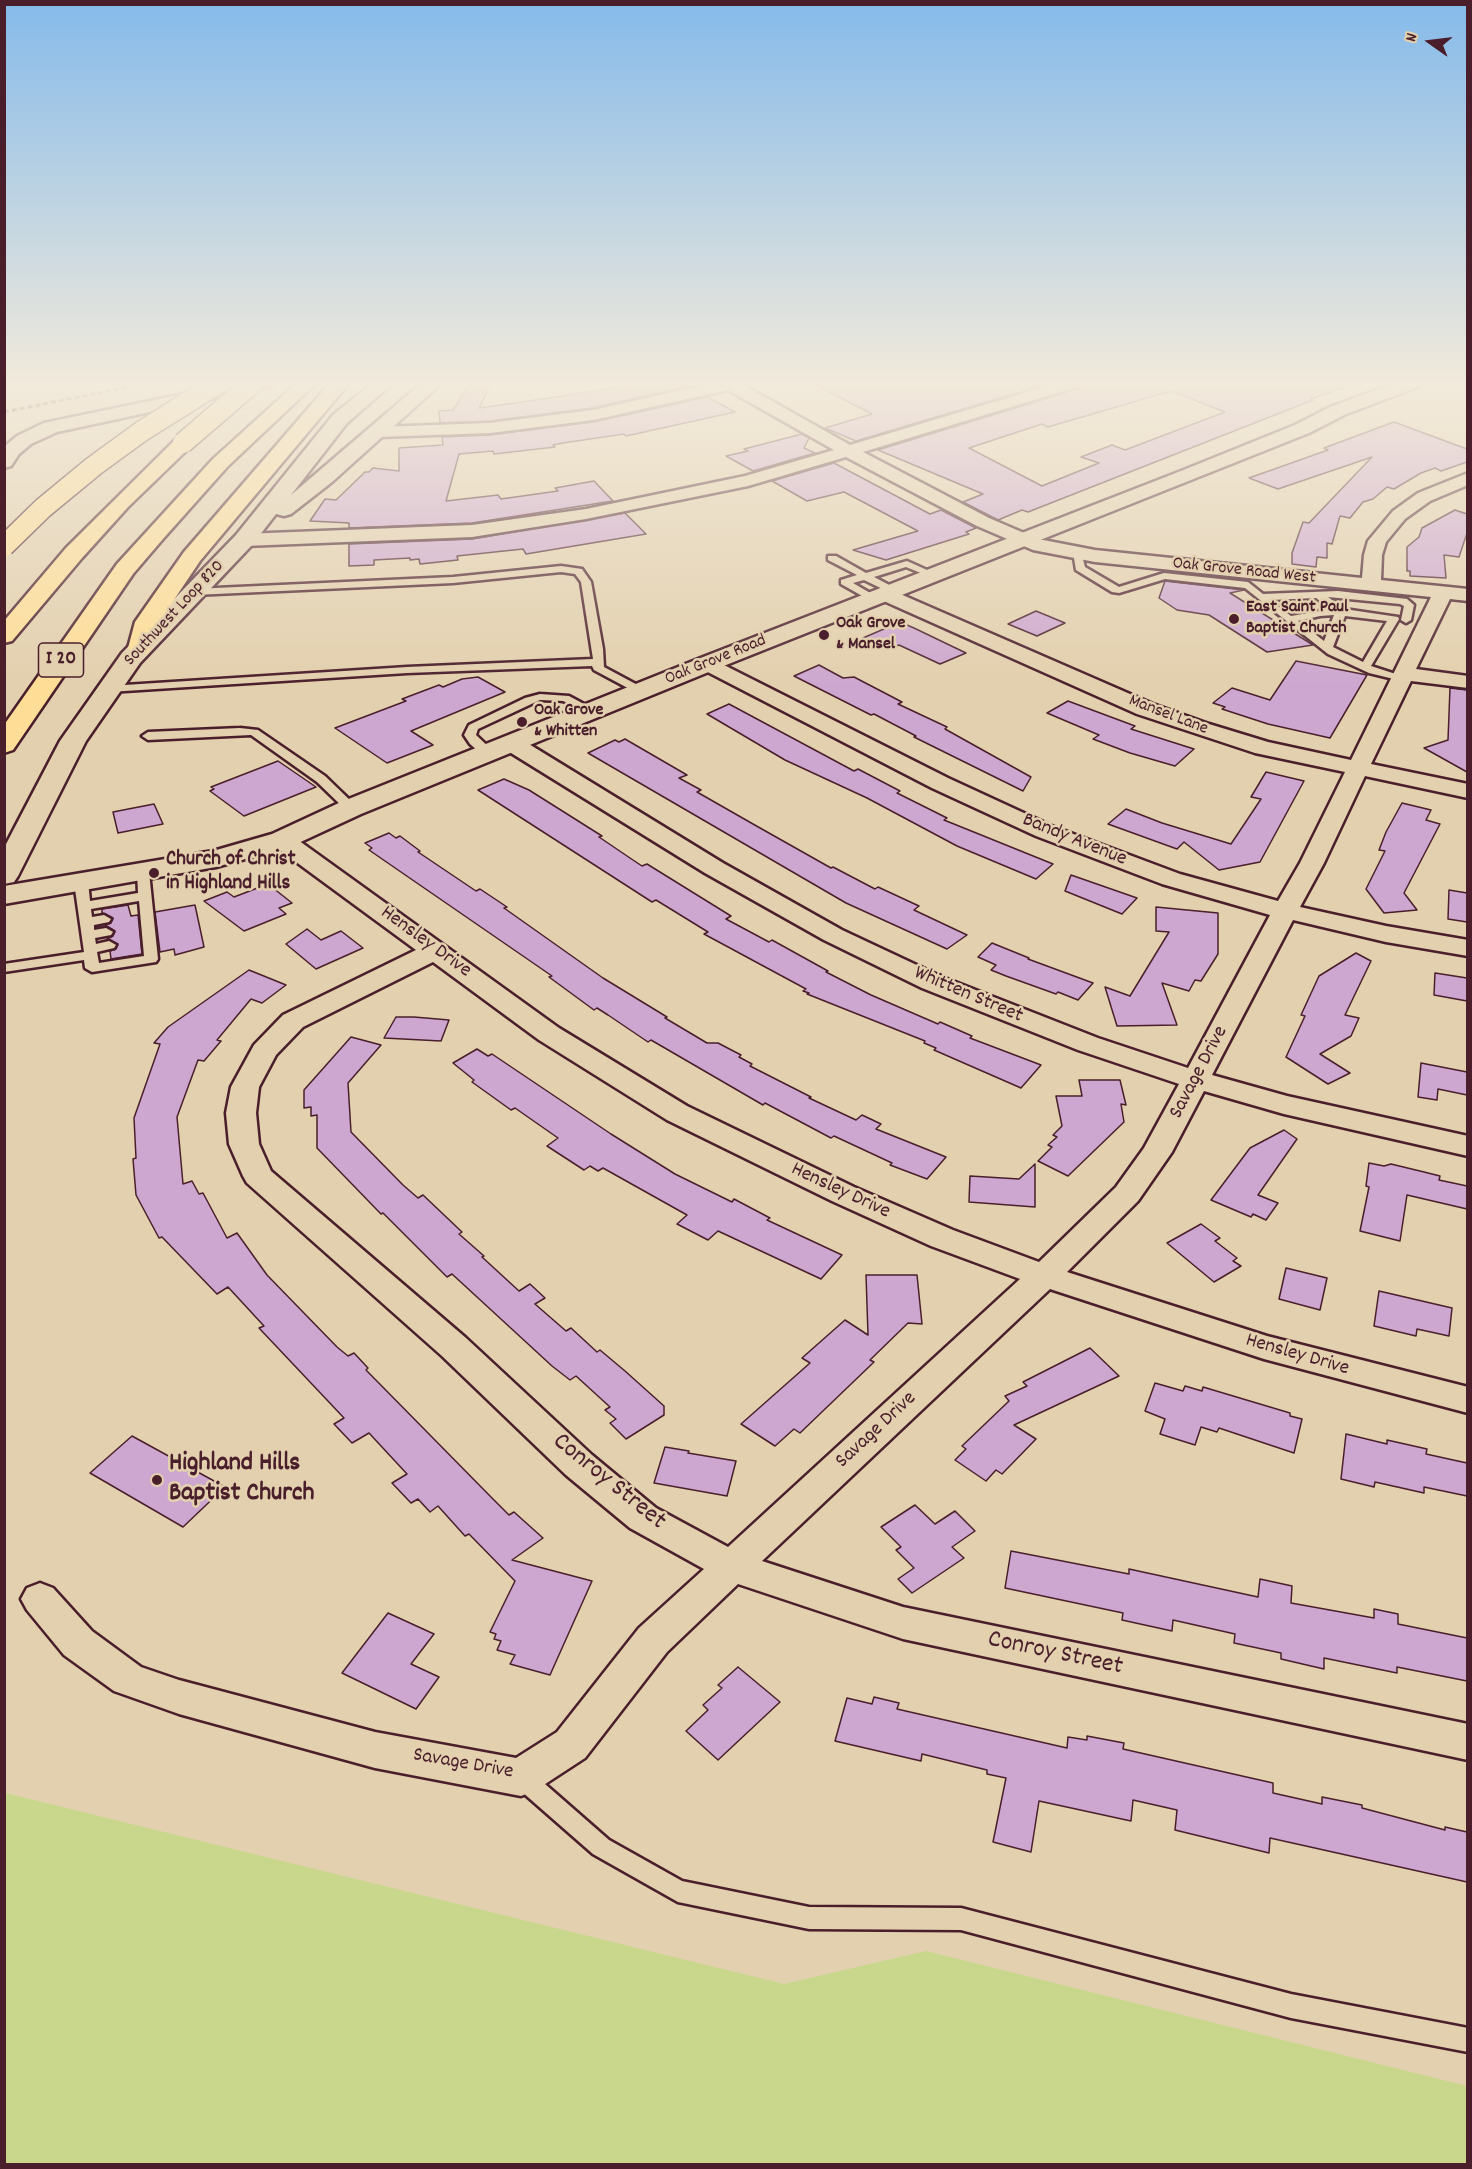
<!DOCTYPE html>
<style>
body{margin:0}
#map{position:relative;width:1472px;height:2169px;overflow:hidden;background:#e3d0ae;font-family:Dekko,sans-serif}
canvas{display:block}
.frame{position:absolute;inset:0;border:6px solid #4a1f2b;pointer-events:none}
.north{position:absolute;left:1400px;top:12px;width:60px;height:60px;-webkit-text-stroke:4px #e3d0ae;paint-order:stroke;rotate:284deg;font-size:16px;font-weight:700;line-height:24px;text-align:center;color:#4a1f2b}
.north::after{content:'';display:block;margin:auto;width:21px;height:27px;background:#4a1f2b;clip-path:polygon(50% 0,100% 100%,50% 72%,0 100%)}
</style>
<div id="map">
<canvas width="1472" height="2169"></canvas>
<div class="frame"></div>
<div class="north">N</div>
</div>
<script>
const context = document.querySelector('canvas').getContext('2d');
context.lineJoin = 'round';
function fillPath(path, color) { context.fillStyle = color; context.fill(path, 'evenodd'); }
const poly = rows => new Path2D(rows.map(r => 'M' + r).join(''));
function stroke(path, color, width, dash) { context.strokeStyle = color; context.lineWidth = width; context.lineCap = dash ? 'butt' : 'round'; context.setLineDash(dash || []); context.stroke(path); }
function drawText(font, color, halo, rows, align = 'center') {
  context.font = font + ' Dekko,sans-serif'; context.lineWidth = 5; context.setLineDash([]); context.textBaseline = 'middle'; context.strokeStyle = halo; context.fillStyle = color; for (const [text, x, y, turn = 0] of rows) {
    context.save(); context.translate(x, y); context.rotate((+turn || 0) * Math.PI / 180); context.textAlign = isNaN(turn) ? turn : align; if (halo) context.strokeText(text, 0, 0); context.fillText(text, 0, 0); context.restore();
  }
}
fillPath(poly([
 [5,1793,784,1984,926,1951,1467,2086,1467,2164,5,2164]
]), '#c8d78c');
const building = poly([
 [471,382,492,382,479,408,564,396,647,382,654,384,679,382,688,386,593,408,490,421,440,423,439,411,453,410,471,382],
 [810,382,1054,382,856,441,825,428,872,414,810,382],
 [1087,382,1350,382,1351,385,1311,399,1313,400,1028,512,1022,510,998,520,963,502,983,494,878,450,1084,387,1087,382],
 [1171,391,1225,412,1125,450,1112,445,1081,457,1099,463,1042,486,969,448,1042,424,1048,427,1171,391],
 [707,397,735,412,626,436,624,434,563,443,553,445,555,447,494,454,493,451,459,454,446,501,498,495,501,499,558,491,555,488,594,481,613,501,472,523,349,528,349,523,310,521,325,499,336,500,365,472,369,472,373,468,399,471,399,448,443,445,442,437,490,435,593,422,707,397],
 [1394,422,1467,449,1467,462,1441,471,1435,468,1421,473,1394,489,1387,487,1373,499,1363,502,1350,518,1340,516,1332,544,1327,543,1327,558,1317,557,1316,567,1292,564,1292,553,1303,522,1309,523,1372,457,1278,489,1249,478,1328,450,1324,448,1394,422],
 [802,434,809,438,804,448,815,453,753,471,726,456,748,451,744,449,802,434],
 [834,463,930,514,941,510,976,528,966,532,969,534,886,560,853,550,918,531,844,492,807,501,772,481,834,463],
 [1455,510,1467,514,1467,533,1459,557,1444,555,1446,578,1410,576,1410,571,1407,571,1407,547,1419,537,1422,528,1455,510],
 [625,513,646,534,526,554,523,549,457,556,458,560,420,564,419,559,410,560,410,558,374,560,374,565,349,566,349,544,472,539,625,513],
 [1165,581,1244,590,1230,593,1313,645,1267,652,1209,615,1177,610,1159,598,1165,581],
 [1036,611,1065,623,1037,636,1008,624,1036,611],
 [900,622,914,628,966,653,940,664,899,645,888,649,863,638,900,622],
 [1296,661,1367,675,1330,738,1268,724,1222,709,1225,707,1213,703,1232,688,1270,700,1296,661],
 [819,665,843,678,854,677,902,702,898,704,947,727,945,729,1031,777,1023,791,914,737,916,736,874,714,871,715,794,676,819,665],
 [478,677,505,692,411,731,433,745,387,763,335,728,406,701,402,699,439,685,443,687,462,679,478,677],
 [1450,688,1467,690,1467,772,1424,748,1448,740,1450,688],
 [1068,701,1135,726,1131,729,1194,749,1175,766,1130,753,1093,739,1099,735,1047,713,1068,701],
 [729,704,854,771,858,769,900,791,897,793,947,818,944,820,1053,864,1036,879,957,846,867,798,785,760,707,714,729,704],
 [625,739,687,775,679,778,701,790,697,792,753,824,831,868,833,867,875,889,878,887,919,906,914,910,967,935,947,949,846,903,588,753,615,740,619,742,625,739],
 [278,761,316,787,244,816,210,791,214,789,211,787,278,761],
 [1266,772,1304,781,1260,862,1219,870,1184,842,1177,849,1108,824,1126,809,1162,823,1231,844,1261,799,1251,797,1266,772],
 [504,779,529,790,602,836,599,837,630,858,642,866,647,864,731,916,726,919,769,942,772,940,828,971,826,972,871,995,938,1024,940,1022,972,1036,970,1038,1041,1065,1021,1088,934,1050,936,1048,924,1043,925,1041,807,994,809,993,803,991,806,989,704,934,708,932,656,900,652,902,478,790,504,779],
 [1402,803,1431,810,1426,820,1440,824,1404,893,1417,910,1384,913,1366,889,1385,851,1379,850,1386,832,1402,803],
 [154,804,163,824,118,833,113,812,154,804],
 [389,833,396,838,400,836,420,851,418,852,476,891,480,889,507,907,504,908,603,978,667,1017,665,1018,707,1043,718,1043,741,1055,739,1057,752,1064,750,1066,811,1097,809,1098,856,1120,862,1115,881,1124,876,1129,946,1157,927,1179,890,1165,892,1163,834,1136,831,1138,765,1103,763,1105,651,1040,648,1042,608,1015,597,1008,594,1010,549,977,552,976,369,850,372,848,365,843,389,833],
 [1071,875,1137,898,1122,914,1065,891,1071,875],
 [268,884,292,903,279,908,286,914,244,931,204,901,227,892,234,897,268,884],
 [1449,890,1467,893,1467,922,1448,919,1449,890],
 [128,905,131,916,138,915,142,954,111,959,110,951,116,949,118,944,107,939,113,936,115,931,105,925,111,923,113,918,102,913,102,909,128,905],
 [195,905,204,947,175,955,174,949,160,952,155,912,195,905],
 [1156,907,1218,913,1218,954,1201,981,1195,980,1189,991,1162,983,1177,1025,1117,1026,1105,987,1130,996,1169,932,1156,931,1156,907],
 [307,929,321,940,341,931,363,948,316,969,286,944,307,929],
 [992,943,1029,958,1028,959,1093,983,1078,1000,1058,992,1056,994,1006,976,991,970,996,965,978,957,992,943],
 [1356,953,1371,961,1345,1015,1359,1018,1351,1036,1320,1054,1350,1073,1328,1084,1286,1057,1305,1016,1301,1015,1319,976,1356,953],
 [249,970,286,985,262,1003,251,999,217,1040,221,1041,204,1061,198,1060,177,1117,183,1184,192,1181,199,1194,203,1193,227,1238,237,1233,267,1275,337,1347,348,1356,354,1353,368,1368,366,1370,491,1497,509,1515,514,1512,543,1538,512,1560,592,1581,550,1675,510,1664,515,1655,497,1650,501,1641,494,1639,496,1634,490,1632,515,1581,469,1534,465,1536,438,1506,430,1512,418,1499,411,1503,392,1483,407,1474,369,1433,352,1443,334,1424,344,1418,259,1328,264,1326,228,1287,217,1294,162,1237,159,1238,136,1195,133,1159,136,1158,134,1118,160,1044,154,1043,168,1027,249,970],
 [1435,973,1467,978,1467,1001,1434,995,1435,973],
 [396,1017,414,1017,449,1020,441,1041,384,1038,396,1017],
 [351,1037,381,1045,348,1083,351,1132,403,1185,418,1198,423,1195,462,1232,459,1234,484,1256,482,1257,519,1291,530,1284,545,1298,535,1304,566,1331,571,1328,597,1352,600,1350,625,1371,664,1406,664,1415,626,1439,610,1423,616,1419,605,1410,610,1407,576,1376,570,1380,552,1366,452,1274,447,1277,383,1213,381,1214,317,1148,317,1115,311,1116,311,1107,304,1108,304,1090,351,1037],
 [477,1049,488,1056,492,1054,611,1134,675,1174,732,1202,734,1199,770,1218,767,1220,842,1255,821,1279,718,1231,708,1240,677,1224,687,1215,603,1168,598,1171,590,1166,584,1170,547,1146,558,1138,515,1108,511,1110,472,1082,474,1080,453,1063,477,1049],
 [1421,1063,1467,1072,1467,1095,1438,1089,1437,1100,1418,1097,1421,1063],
 [1079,1080,1120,1080,1126,1105,1121,1104,1124,1122,1068,1176,1038,1161,1052,1147,1048,1145,1057,1137,1053,1135,1062,1126,1056,1096,1082,1096,1079,1080],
 [1284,1130,1297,1139,1258,1195,1278,1203,1266,1220,1253,1214,1251,1217,1211,1200,1250,1148,1284,1130],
 [1369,1163,1384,1166,1391,1164,1424,1172,1440,1176,1439,1180,1467,1186,1467,1209,1407,1195,1400,1241,1360,1231,1369,1187,1366,1186,1369,1163],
 [1035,1164,1035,1207,969,1202,970,1176,1019,1179,1035,1164],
 [1201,1224,1220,1238,1215,1241,1237,1258,1233,1261,1241,1266,1214,1282,1167,1243,1201,1224],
 [1286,1268,1327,1278,1320,1310,1279,1299,1286,1268],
 [866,1275,917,1275,922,1324,908,1323,870,1360,874,1362,800,1433,794,1429,775,1446,741,1424,810,1363,802,1358,845,1320,868,1335,866,1275],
 [1379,1291,1452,1308,1449,1336,1417,1329,1416,1336,1374,1326,1379,1291],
 [1090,1348,1119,1376,1014,1425,1036,1439,1002,1474,996,1470,986,1481,955,1460,966,1449,962,1446,1009,1401,1005,1396,1027,1386,1023,1382,1090,1348],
 [1155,1383,1183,1391,1185,1386,1202,1391,1203,1387,1290,1413,1290,1416,1302,1419,1294,1453,1219,1428,1217,1432,1201,1427,1195,1445,1160,1434,1165,1419,1145,1411,1155,1383],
 [1346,1434,1387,1444,1387,1440,1427,1449,1426,1454,1467,1463,1467,1496,1424,1487,1424,1493,1375,1482,1374,1487,1341,1479,1346,1434],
 [132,1436,225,1487,183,1527,90,1473,132,1436],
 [665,1447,689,1451,688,1453,736,1461,727,1496,654,1483,665,1447],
 [915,1505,935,1524,955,1511,975,1531,952,1547,964,1558,912,1593,898,1579,914,1568,896,1550,901,1547,881,1527,915,1505],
 [1011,1551,1129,1574,1129,1569,1258,1597,1260,1579,1292,1586,1291,1603,1374,1618,1374,1609,1398,1614,1398,1624,1467,1638,1467,1681,1397,1667,1397,1673,1324,1658,1324,1669,1281,1659,1281,1653,1234,1643,1235,1634,1173,1620,1172,1631,1122,1620,1123,1613,1005,1588,1011,1551],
 [388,1613,434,1634,411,1664,439,1677,416,1709,342,1673,388,1613],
 [738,1667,780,1702,718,1760,686,1731,708,1710,703,1705,722,1688,718,1685,738,1667],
 [874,1697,899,1703,897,1709,1067,1748,1068,1737,1087,1740,1087,1736,1124,1743,1123,1749,1273,1783,1273,1793,1322,1804,1322,1797,1362,1805,1362,1808,1445,1830,1445,1827,1467,1832,1467,1882,1270,1838,1269,1853,1175,1830,1177,1810,1133,1800,1131,1821,1039,1801,1031,1852,993,1842,1006,1778,987,1774,987,1770,922,1754,921,1761,835,1741,847,1698,872,1704,874,1697]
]);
fillPath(building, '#cda7cf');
stroke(building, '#4a1f2b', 1.5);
const service = poly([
 [1073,552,1081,552,1085,567,1119,587,1164,573,1248,582,1263,594,1338,591,1407,599,1414,605,1411,620,1406,623,1401,620,1404,606,1400,604,1328,597,1344,609,1398,617,1399,619,1371,666,1408,678,1402,681,1369,673,1328,654,1245,588,1165,579,1119,593,1112,592,1076,570,1073,552],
 [1316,598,1331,609,1291,616,1270,600,1316,598],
 [1334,615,1324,641,1298,621,1320,616,1334,615],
 [1345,616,1387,621,1363,662,1333,647,1345,616],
 [828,556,836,556,866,573,907,561,938,575,933,578,906,567,874,577,897,589,898,591,893,594,864,580,853,583,877,597,878,599,873,602,841,584,841,580,857,575,828,560,828,556],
 [561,566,582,569,591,582,603,649,604,667,645,689,645,693,637,693,594,670,592,666,407,673,109,692,103,689,109,686,407,667,593,659,581,582,575,574,561,572,453,583,194,595,189,592,194,589,453,577,561,566],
 [540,694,569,696,597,711,591,714,563,701,540,700,478,729,476,735,492,750,492,756,484,756,470,744,464,735,469,725,525,698,540,694],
 [240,728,258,730,325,776,355,805,357,808,355,811,347,811,317,782,251,735,148,740,142,736,148,732,240,728],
 [143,868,149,872,158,959,156,962,92,972,85,968,84,960,4,972,4,964,84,952,74,882,76,879,81,878,88,882,90,901,138,893,137,872,143,868],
 [139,901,144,956,99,963,97,952,114,948,116,945,109,941,96,944,95,938,111,935,113,932,106,928,94,930,94,925,109,922,111,919,104,915,92,917,91,909,139,901],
 [521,1767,529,1770,609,1840,682,1881,809,1907,961,1908,1291,1994,1468,2028,1468,2052,1291,2018,961,1930,809,1929,678,1902,593,1854,513,1784,510,1777,513,1770,521,1767]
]);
const minor = poly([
 [718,382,750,382,745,386,850,445,1061,382,1085,382,1083,385,863,452,989,518,1038,539,1095,550,1362,578,1364,555,1368,541,1393,511,1418,493,1468,473,1468,485,1430,501,1405,519,1386,542,1382,555,1381,580,1468,589,1468,601,1450,599,1416,669,1468,676,1468,688,1411,681,1371,764,1468,784,1468,798,1365,776,1324,863,1300,907,1386,926,1468,940,1468,956,1386,942,1293,920,1212,1075,1287,1096,1468,1136,1468,1156,1284,1114,1204,1091,1172,1152,1138,1201,1067,1272,1267,1336,1468,1387,1468,1413,1264,1359,1050,1289,762,1561,903,1607,1468,1724,1468,1760,903,1639,738,1584,667,1652,585,1758,536,1790,521,1796,375,1768,179,1714,114,1691,64,1655,27,1610,21,1599,27,1588,40,1583,53,1588,92,1631,141,1667,179,1680,375,1732,516,1758,557,1732,639,1628,704,1569,630,1528,566,1475,442,1356,247,1183,243,1176,229,1144,226,1113,231,1087,254,1045,283,1015,416,950,273,845,270,840,273,835,282,833,291,835,559,1028,687,1106,854,1187,953,1230,1039,1262,1116,1187,1144,1148,1179,1084,1078,1050,922,988,824,940,705,873,503,748,500,743,503,738,511,736,519,738,723,863,842,930,940,976,1098,1038,1188,1068,1270,915,1162,884,1036,836,932,788,700,668,697,664,700,660,707,658,714,660,948,778,1052,826,1180,874,1278,901,1300,863,1345,772,1255,753,1137,714,877,598,874,594,877,590,891,590,1153,704,1209,724,1268,742,1351,760,1431,597,1095,562,1033,550,977,526,846,457,748,486,586,519,472,537,244,546,237,544,235,540,237,536,244,534,472,525,586,509,745,476,834,450,728,390,593,420,490,433,379,437,371,432,379,427,490,423,593,410,718,382],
 [433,962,539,1040,667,1120,832,1201,931,1246,1020,1279,728,1547,656,1508,592,1455,466,1338,271,1171,259,1144,256,1113,259,1087,276,1055,303,1027,433,962]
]);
const tertiary = poly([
 [1398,382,1423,382,1420,386,1344,415,1309,433,716,669,361,814,292,846,216,867,4,904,4,886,213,851,272,834,341,802,698,659,1181,471,1295,425,1330,407,1398,382]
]);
const secondary = poly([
 [241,382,275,382,272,386,266,387,57,432,31,444,19,454,11,466,4,468,5,446,17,436,44,423,241,382],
 [374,382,394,382,347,423,291,495,423,382,443,382,332,482,291,514,284,516,276,514,252,545,140,663,86,741,18,876,14,882,4,884,4,848,60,741,122,653,236,535,333,415,374,382]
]);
const motorway = poly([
 [298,382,317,382,227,467,162,540,133,574,13,750,4,753,4,725,117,564,213,459,298,382],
 [331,382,350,382,200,561,159,622,148,653,140,655,132,653,128,648,135,622,184,552,331,382],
 [183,437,190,439,193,443,190,447,128,507,82,558,12,641,4,643,4,621,66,548,176,439,183,437]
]);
stroke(service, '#4a1f2b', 5);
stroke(minor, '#4a1f2b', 5);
stroke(tertiary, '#4a1f2b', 5);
stroke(secondary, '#4a1f2b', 5);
stroke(motorway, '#4a1f2b', 5);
fillPath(service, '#e3d0ae');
fillPath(minor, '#e3d0ae');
fillPath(tertiary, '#e3d0ae');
fillPath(secondary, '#e3d0ae');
fillPath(motorway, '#fedd96');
stroke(poly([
 [4,412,153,382]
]), '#4a1f2b', 3, [5, 3]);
const motorwayBridge = poly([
 [183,443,254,382],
 [4,546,43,508,94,466,142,431,220,382]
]);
stroke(motorwayBridge, '#4a1f2b', 23, []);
stroke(motorwayBridge, '#fedd96', 20);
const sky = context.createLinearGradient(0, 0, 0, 685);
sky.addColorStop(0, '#85baea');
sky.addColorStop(0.56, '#f2eadb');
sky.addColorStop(1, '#f2eadb00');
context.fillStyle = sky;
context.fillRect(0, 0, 1472, 685);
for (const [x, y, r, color] of [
 [1234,619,6,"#4a1f2b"],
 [824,635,6,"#4a1f2b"],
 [522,722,6,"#4a1f2b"],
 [154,873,6,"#4a1f2b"],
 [157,1480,6,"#4a1f2b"]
]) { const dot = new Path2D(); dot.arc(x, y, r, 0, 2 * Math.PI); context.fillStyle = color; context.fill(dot); stroke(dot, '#e3d0ae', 2); }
drawText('18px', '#4a1f2b', '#e3d0ae', [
 ["Oak Grove Road West",1244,572,6],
 ["Southwest Loop 820",175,614,-47],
 ["Oak Grove Road",716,661,-22],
 ["Mansel Lane",1168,716,21]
]);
drawText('bold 18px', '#4a1f2b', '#e3d0ae', [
 ["East Saint Paul",1246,609],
 ["Baptist Church",1246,630],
 ["Oak Grove",836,625],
 ["& Mansel",836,646],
 ["Oak Grove",534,712],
 ["& Whitten",534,733]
], 'left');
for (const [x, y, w] of [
 [61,660,45]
]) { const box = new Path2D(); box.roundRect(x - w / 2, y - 17, w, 34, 4.5); context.fillStyle = '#e3d0ae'; context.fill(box); stroke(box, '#4a1f2b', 1.5); }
drawText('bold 20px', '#4a1f2b', null, [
 ["I 20",61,660]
]);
drawText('21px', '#4a1f2b', '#e3d0ae', [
 ["Bandy Avenue",1074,841,22],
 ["Hensley Drive",425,943,36],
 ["Whitten Street",968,996,23],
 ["Savage Drive",1200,1073,-62],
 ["Hensley Drive",840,1192,25],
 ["Hensley Drive",1297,1356,16],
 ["Savage Drive",877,1431,-43],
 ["Savage Drive",463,1765,10]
]);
drawText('bold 21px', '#4a1f2b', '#e3d0ae', [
 ["Church of Christ",166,861],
 ["in Highland Hills",166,885]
], 'left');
drawText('bold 26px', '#4a1f2b', '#e3d0ae', [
 ["Highland Hills",169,1465],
 ["Baptist Church",169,1495]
], 'left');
drawText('26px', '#4a1f2b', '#e3d0ae', [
 ["Conroy Street",608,1483,39],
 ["Conroy Street",1055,1655,12]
]);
</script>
